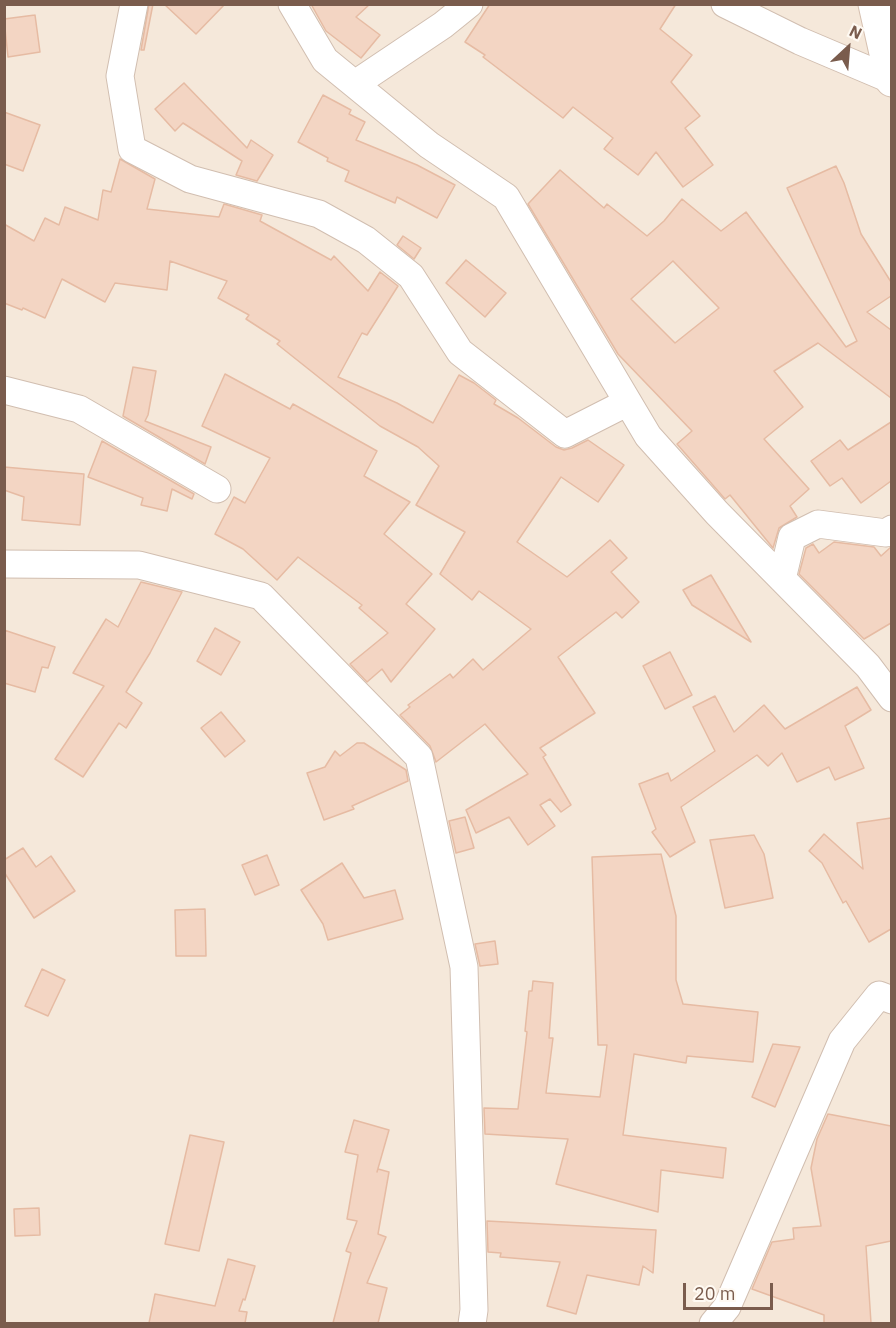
<!DOCTYPE html>
<style>
body{margin:0}
#map{position:relative;width:896px;height:1328px;overflow:hidden;background:#fdf6ec;font-family:"IBM Plex Sans",sans-serif}
canvas{display:block}
.frame{position:absolute;inset:0;border:6px solid #7a5c4d;pointer-events:none}
.north{position:absolute;left:818px;top:18px;width:60px;height:60px;-webkit-text-stroke:4px #fffaf3;paint-order:stroke;rotate:26deg;font-size:16px;font-weight:700;line-height:24px;text-align:center;color:#7a5c4d}
.north::after{content:'';display:block;margin:auto;width:21px;height:27px;background:#7a5c4d;clip-path:polygon(50% 0,100% 100%,50% 72%,0 100%)}
.scale{position:absolute;left:683px;top:1283px;width:90px;height:27px;box-sizing:border-box;border:3px solid #7a5c4d;border-top:0;padding-left:8px;font-size:18px;line-height:21px;white-space:nowrap;color:#7a5c4d;-webkit-text-stroke:4px #fffaf3;paint-order:stroke}
</style>
<div id="map">
<canvas width="896" height="1328"></canvas>
<div class="frame"></div>
<div class="north">N</div>
<div class="scale">20 m</div>
</div>
<script>
const context = document.querySelector('canvas').getContext('2d');
context.lineJoin = 'round';
function fillPath(path, color) { context.fillStyle = color; context.fill(path, 'evenodd'); }
const poly = rows => new Path2D(rows.map(r => 'M' + r).join(''));
function stroke(path, color, width, dash) { context.strokeStyle = color; context.lineWidth = width; context.lineCap = dash ? 'butt' : 'round'; context.setLineDash(dash || []); context.stroke(path); }
fillPath(poly([
 [5,5,891,5,891,1323,5,1323]
]), '#f5e8da');
const building = poly([
 [149,4,153,4,144,50,141,50,149,4],
 [164,4,225,4,196,34,164,4],
 [311,4,370,4,356,17,380,35,361,58,326,31,311,4],
 [490,4,676,4,660,29,692,55,671,82,700,116,685,128,713,165,683,187,656,152,638,175,604,149,613,138,573,107,563,118,483,57,485,55,465,42,490,4],
 [35,15,40,52,8,57,4,19,35,15],
 [184,83,247,148,251,140,273,155,257,181,236,175,242,161,183,123,175,131,155,109,184,83],
 [323,95,351,110,349,114,365,122,356,140,417,165,455,185,437,218,397,197,395,203,345,181,349,171,327,161,328,158,298,142,323,95],
 [4,112,40,125,23,171,4,164,4,112],
 [120,159,155,179,147,209,219,217,224,204,262,215,260,221,331,260,334,256,368,291,380,272,398,286,367,335,362,333,338,377,397,403,433,423,459,375,474,383,496,400,494,404,518,418,556,447,564,450,572,448,588,440,624,465,598,502,561,477,517,542,567,577,610,540,627,558,611,572,639,602,622,618,616,612,558,657,595,713,540,748,546,755,543,757,571,805,561,812,550,799,540,805,555,826,528,845,509,817,476,833,466,810,528,774,485,724,436,762,430,746,400,715,410,707,408,705,450,674,453,678,473,659,483,670,531,629,479,591,472,600,440,574,465,532,416,505,439,466,418,447,380,426,277,344,280,341,246,319,249,315,218,298,227,281,170,261,167,290,115,283,105,302,62,279,45,318,23,308,22,310,4,303,4,224,34,241,45,218,59,225,65,207,98,220,103,190,111,192,120,159],
 [836,166,844,183,861,234,891,282,891,296,867,312,891,330,891,398,818,343,774,371,803,407,764,439,809,489,790,506,797,517,779,528,773,548,730,495,725,499,677,444,692,431,618,354,528,204,560,170,604,208,607,204,647,236,664,221,682,199,721,231,746,212,846,347,857,341,787,188,836,166],
 [673,261,719,308,675,343,631,299,673,261],
 [403,236,421,248,414,259,397,245,403,236],
 [466,260,506,293,485,317,446,283,466,260],
 [133,367,156,371,148,415,145,421,211,447,205,464,123,416,133,367],
 [225,374,290,409,293,404,377,451,364,476,410,502,384,534,432,574,406,604,435,629,391,682,382,669,367,682,350,664,388,633,359,608,362,605,298,557,277,580,243,549,215,534,234,497,245,503,270,458,202,426,225,374],
 [891,422,891,481,861,503,842,478,830,486,811,461,840,440,848,450,891,422],
 [102,441,194,494,192,499,172,489,167,511,141,505,143,498,88,477,102,441],
 [4,467,84,474,80,525,22,520,24,497,4,490,4,467],
 [834,542,874,547,881,556,891,547,891,623,864,639,799,574,806,548,813,544,819,553,834,542],
 [711,575,751,642,692,605,683,590,711,575],
 [141,582,182,592,150,653,126,692,142,703,126,728,119,723,83,777,55,759,104,686,73,673,106,619,118,627,141,582],
 [215,628,240,642,221,675,197,661,215,628],
 [4,630,55,647,48,668,42,667,35,692,4,683,4,630],
 [670,652,692,695,665,709,643,666,670,652],
 [857,687,871,710,845,726,864,768,835,780,829,767,797,782,782,753,768,766,757,755,681,807,695,842,670,857,652,832,656,829,639,784,668,773,671,781,715,751,693,707,715,696,734,732,764,705,785,729,857,687],
 [221,712,245,741,225,757,201,728,221,712],
 [357,743,364,743,406,770,408,781,352,806,354,809,324,820,307,773,325,767,335,751,340,756,357,743],
 [465,817,474,848,456,853,449,821,465,817],
 [891,818,891,929,869,942,846,901,843,903,822,863,809,851,824,834,863,869,857,823,891,818],
 [754,835,764,854,773,898,725,908,710,840,754,835],
 [23,848,36,867,51,856,75,891,34,918,4,872,4,860,23,848],
 [661,854,676,916,676,980,683,1004,758,1012,753,1062,687,1056,686,1063,634,1054,623,1135,726,1148,723,1178,661,1170,658,1212,556,1184,568,1139,485,1134,484,1108,518,1109,527,1032,525,1031,529,991,532,991,533,981,553,983,549,1038,553,1038,546,1093,600,1097,607,1045,598,1045,592,857,661,854],
 [267,855,279,885,255,895,242,865,267,855],
 [342,863,364,898,395,890,403,919,328,940,323,924,301,890,342,863],
 [205,909,206,956,176,956,175,910,205,909],
 [495,941,498,964,480,966,475,944,495,941],
 [42,969,65,980,48,1016,25,1006,42,969],
 [773,1044,800,1047,775,1107,752,1097,773,1044],
 [828,1114,891,1126,891,1241,866,1246,871,1323,824,1323,824,1315,752,1289,772,1242,794,1239,793,1228,821,1226,811,1168,817,1139,828,1114],
 [354,1120,389,1130,377,1172,378,1169,389,1172,378,1234,386,1237,367,1283,387,1288,378,1323,333,1323,351,1253,346,1251,357,1221,347,1219,358,1155,345,1152,354,1120],
 [190,1135,224,1142,199,1251,165,1244,190,1135],
 [39,1208,40,1235,15,1236,14,1209,39,1208],
 [487,1221,656,1230,653,1273,643,1266,639,1285,587,1275,576,1314,547,1306,560,1262,500,1257,501,1253,488,1252,487,1221],
 [228,1259,255,1266,245,1300,243,1299,239,1311,247,1312,245,1323,149,1323,155,1294,215,1306,228,1259]
]);
fillPath(building, '#f3d5c3');
stroke(building, '#e6bba3', 1.5);
const street = poly([
 [134,4,120,76,132,149,190,179,319,214,366,240,411,276,460,352,565,434,628,402],
 [292,4,325,60,429,145,506,197,648,436,717,513,868,666,892,698],
 [725,4,800,41,892,80],
 [355,84,443,25,469,4],
 [4,390,79,409,217,489],
 [4,564,139,565,261,596,419,757,464,967,474,1310,472,1324],
 [782,579,792,537,818,524,886,533,892,529],
 [713,1324,727,1307,842,1041,879,995,892,1000]
]);
const secondary = poly([
 [875,4,892,80]
]);
stroke(street, '#d1beb0', 29);
stroke(secondary, '#d6c0b0', 35);
stroke(street, '#fff', 27);
stroke(secondary, '#fff', 33);
</script>
